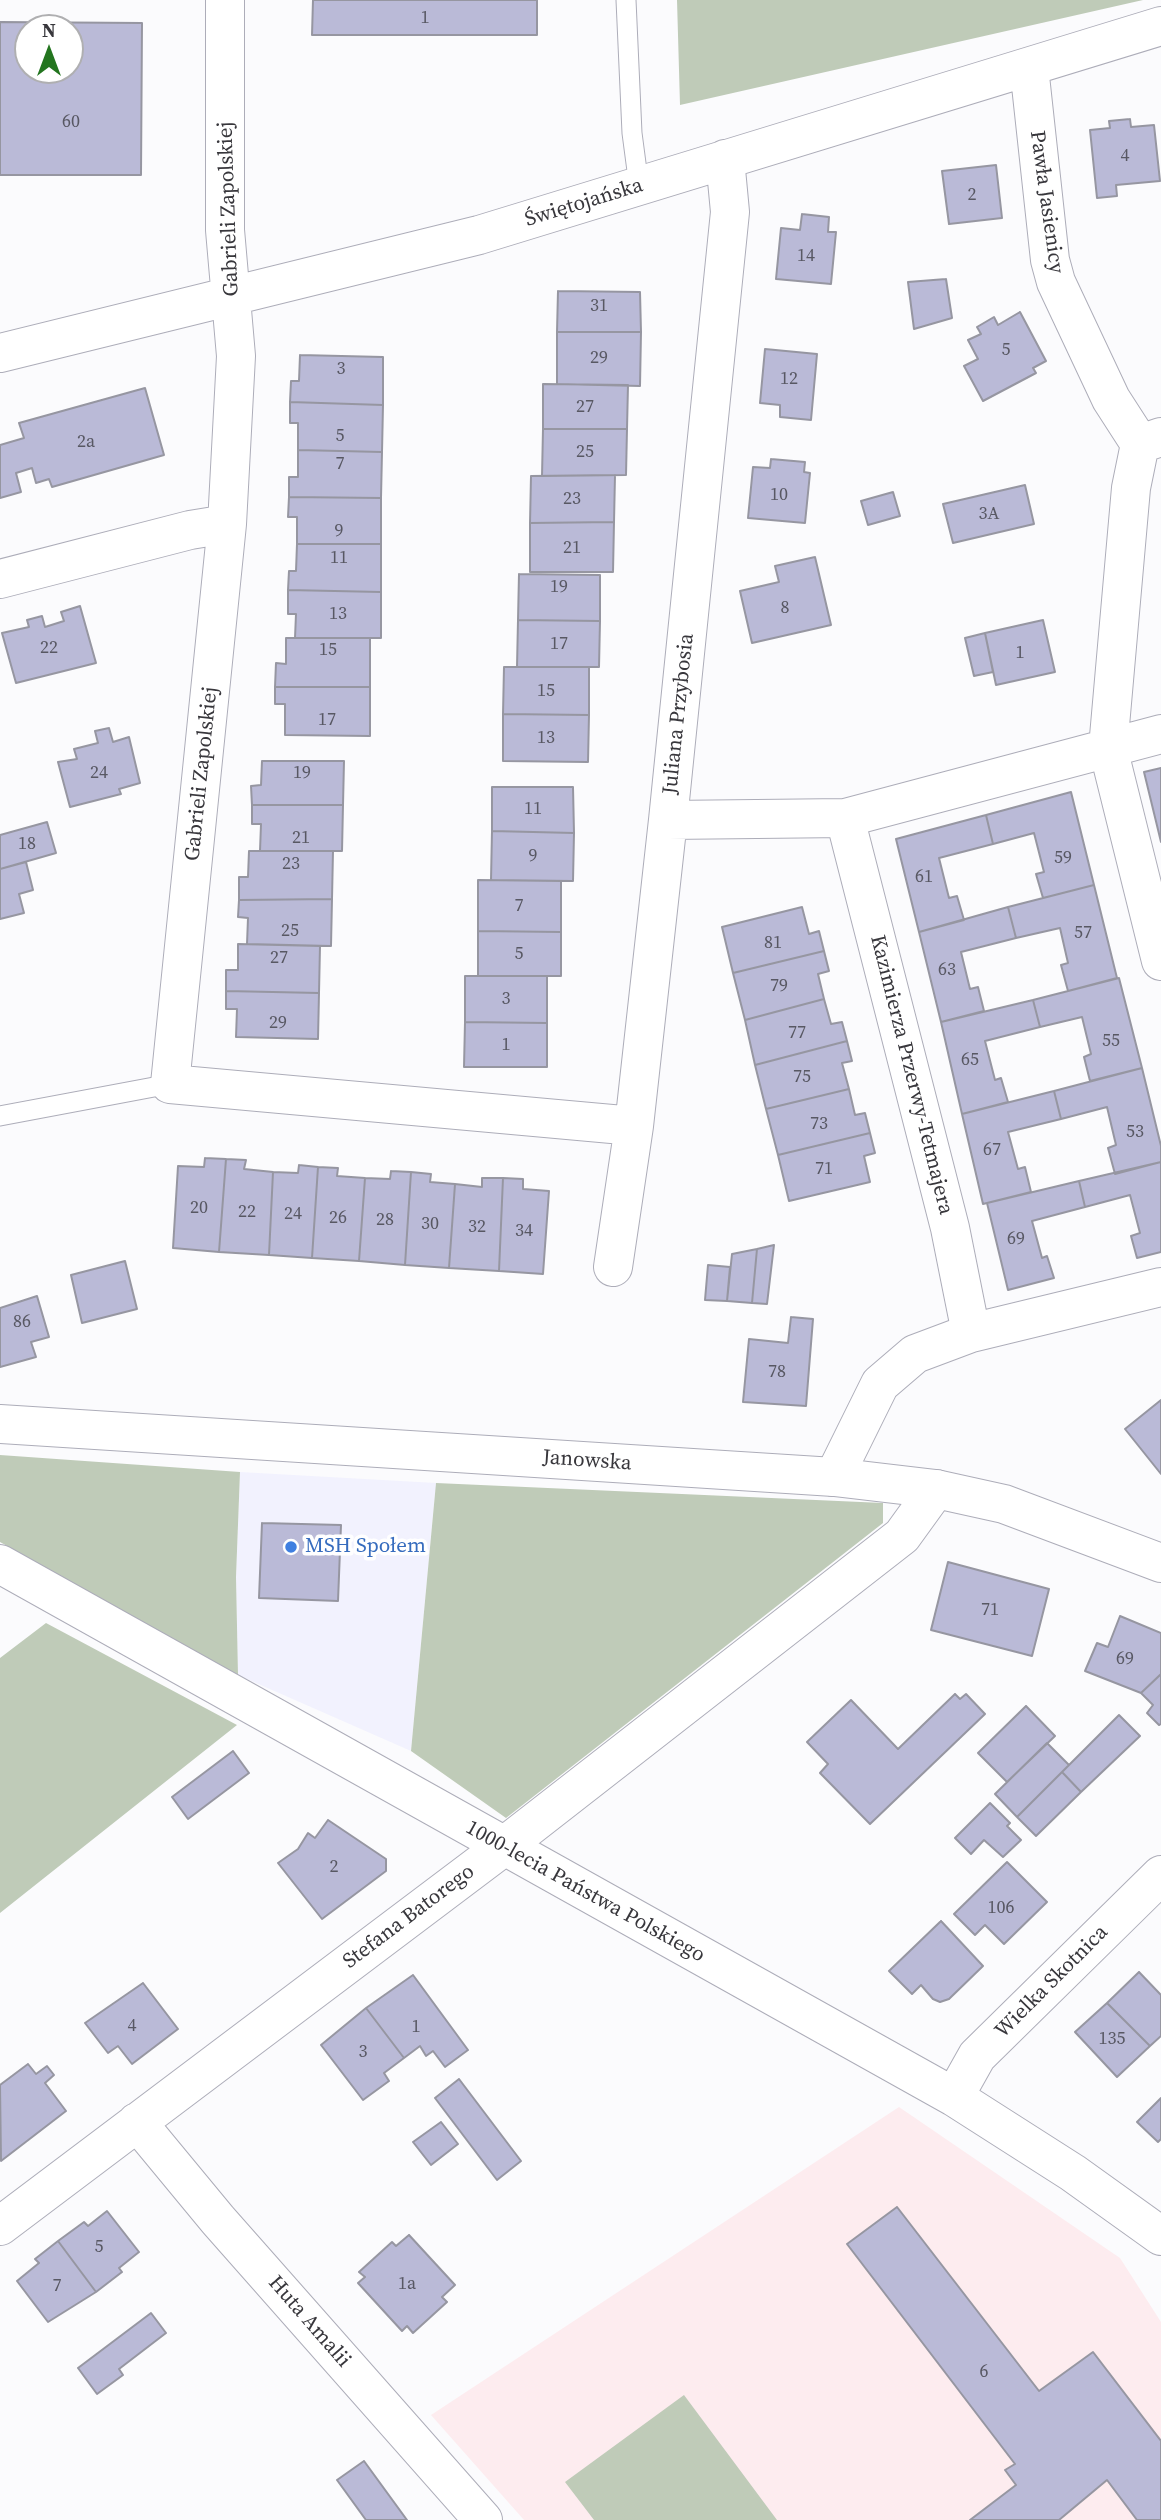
<!DOCTYPE html>
<meta charset="utf-8">
<style>
body{margin:0}
#map{position:relative;width:1161px;height:2520px;overflow:hidden;background:#fbfbfd;font-family:"Source Serif 4",serif}
canvas{display:block}
.north{position:absolute;left:14px;top:14px;width:70px;height:70px;box-sizing:border-box;background:#fff;border:2px solid #afafb1;border-radius:50%;rotate:0deg;font-size:19px;font-weight:700;line-height:28px;text-align:center;color:#38373c}
.north::after{content:'';display:block;margin:auto;width:24px;height:32px;background:#23751f;clip-path:polygon(50% 0,100% 100%,50% 72%,0 100%)}
</style>
<div id="map">
<canvas width="1161" height="2520"></canvas>
<div class="north">N</div>
</div>
<script>
const context = document.querySelector('canvas').getContext('2d');
context.lineJoin = 'round';
function fillPath(path, color) { context.fillStyle = color; context.fill(path, 'evenodd'); }
const poly = rows => new Path2D(rows.map(r => 'M' + r).join(''));
function stroke(path, color, width, dash) { context.strokeStyle = color; context.lineWidth = width; context.lineCap = dash ? 'butt' : 'round'; context.setLineDash(dash || []); context.stroke(path); }
function drawText(font, color, halo, rows, align = 'center') {
  context.font = font + ' "Source Serif 4",serif'; context.lineWidth = 7; context.setLineDash([]); context.textBaseline = 'middle'; context.strokeStyle = halo; context.fillStyle = color; for (const [text, x, y, turn = 0] of rows) {
    context.save(); context.translate(x, y); context.rotate((+turn || 0) * Math.PI / 180); context.textAlign = isNaN(turn) ? turn : align; if (halo) context.strokeText(text, 0, 0); context.fillText(text, 0, 0); context.restore();
  }
}
fillPath(poly([
 [240,1472,436,1483,411,1751,238,1675,236,1577]
]), '#f2f2fe');
fillPath(poly([
 [899,2107,1120,2258,1161,2322,1161,2520,524,2520,431,2415]
]), '#fdecef');
fillPath(poly([
 [677,0,1143,0,680,105],
 [0,1455,240,1472,236,1577,238,1675,0,1542],
 [436,1483,883,1503,883,1523,506,1818,411,1751],
 [46,1623,237,1725,0,1913,0,1658],
 [684,2395,777,2520,594,2520,565,2482]
]), '#bfcbb8');
const building = poly([
 [313,0,537,0,537,35,312,35,313,0],
 [0,22,142,23,141,175,0,175,0,22],
 [28,28,70,28,70,70,28,70,28,28],
 [1130,119,1131,127,1154,125,1160,181,1116,185,1117,196,1097,198,1090,130,1110,128,1109,121,1130,119],
 [996,165,1002,218,949,224,942,171,996,165],
 [802,214,829,217,828,232,836,232,831,284,776,279,781,228,800,230,802,214],
 [946,279,952,318,914,329,908,282,946,279],
 [558,291,640,292,641,332,557,332,558,291],
 [1020,312,1046,361,1033,368,1036,373,983,401,964,366,978,359,968,340,981,334,977,327,994,317,998,325,1020,312],
 [557,332,641,332,640,386,557,384,557,332],
 [765,349,817,354,811,420,780,417,780,405,760,403,765,349],
 [300,355,383,357,383,405,290,402,291,381,299,381,300,355],
 [543,384,628,385,627,429,543,429,543,384],
 [145,388,164,455,52,487,49,479,36,483,32,468,16,473,21,492,0,498,0,445,24,438,19,423,145,388],
 [290,402,383,405,382,452,298,450,298,423,290,423,290,402],
 [543,429,627,429,626,475,542,476,543,429],
 [298,450,382,452,381,498,289,497,289,477,298,477,298,450],
 [771,459,805,462,804,472,810,473,805,523,748,518,753,467,770,468,771,459],
 [615,475,614,522,530,523,531,476,615,475],
 [1025,485,1034,524,953,543,943,504,1025,485],
 [893,492,900,516,868,525,861,501,893,492],
 [289,497,381,498,381,544,297,544,297,517,288,517,289,497],
 [614,522,613,572,530,572,530,523,614,522],
 [297,544,381,544,381,592,288,590,289,571,296,571,297,544],
 [815,557,831,625,752,643,740,591,779,582,775,566,815,557],
 [519,574,600,575,600,621,518,620,519,574],
 [288,590,381,592,381,638,295,638,296,614,288,614,288,590],
 [80,606,96,663,16,683,2,633,29,627,27,620,42,616,45,627,64,621,61,612,80,606],
 [518,620,600,621,599,667,517,667,518,620],
 [1043,620,1055,672,996,685,985,633,1043,620],
 [985,633,993,672,974,676,965,638,985,633],
 [286,638,370,638,370,687,275,687,276,663,286,664,286,638],
 [504,667,589,667,589,715,503,714,504,667],
 [275,687,370,687,370,736,285,735,285,704,275,704,275,687],
 [503,714,589,715,588,762,503,761,503,714],
 [109,728,113,742,129,737,140,783,119,789,121,794,70,807,58,762,77,759,74,749,98,743,95,731,109,728],
 [262,761,344,761,343,805,252,805,251,786,261,785,262,761],
 [1161,768,1161,842,1144,772,1161,768],
 [492,787,573,787,574,833,492,831,492,787],
 [1071,792,1094,885,1043,898,1036,874,1044,872,1034,833,993,844,986,815,1071,792],
 [252,805,343,805,342,851,260,851,261,824,252,824,252,805],
 [986,815,993,844,939,858,949,898,957,896,964,920,919,932,896,839,986,815],
 [47,822,56,853,0,869,0,835,47,822],
 [492,831,574,833,573,881,491,880,492,831],
 [249,851,333,851,332,899,239,900,239,877,248,877,249,851],
 [26,862,33,890,19,894,24,913,0,919,0,869,26,862],
 [478,880,561,881,561,932,478,931,478,880],
 [1094,885,1117,978,1068,991,1061,965,1068,963,1060,928,1016,938,1008,907,1094,885],
 [332,899,331,946,247,944,248,918,238,917,239,900,332,899],
 [802,907,809,934,819,931,824,951,733,973,722,927,802,907],
 [1008,907,1016,938,961,952,970,989,978,987,984,1011,941,1022,919,932,1008,907],
 [478,931,561,932,561,976,478,976,478,931],
 [238,944,320,946,319,993,226,991,226,970,238,970,238,944],
 [824,951,829,971,818,974,824,999,745,1020,733,973,824,951],
 [465,976,547,976,547,1023,465,1022,465,976],
 [1119,978,1142,1068,1090,1081,1084,1057,1091,1054,1082,1017,1040,1027,1033,1000,1119,978],
 [226,991,319,993,318,1039,236,1037,237,1009,226,1009,226,991],
 [824,999,831,1024,842,1022,847,1041,755,1065,745,1020,824,999],
 [1033,1000,1040,1027,985,1041,995,1080,1001,1078,1008,1102,962,1114,941,1022,1033,1000],
 [465,1022,547,1023,547,1067,464,1067,465,1022],
 [847,1041,852,1061,842,1063,849,1089,766,1109,755,1065,847,1041],
 [1142,1068,1161,1146,1161,1162,1115,1174,1108,1148,1116,1145,1107,1107,1061,1119,1054,1091,1142,1068],
 [849,1089,855,1115,865,1113,870,1133,778,1155,766,1109,849,1089],
 [1054,1091,1061,1119,1008,1132,1018,1169,1025,1167,1031,1192,983,1204,962,1114,1054,1091],
 [870,1133,875,1153,864,1156,870,1182,789,1201,778,1155,870,1133],
 [205,1158,226,1159,219,1252,173,1248,178,1166,204,1167,205,1158],
 [226,1159,246,1160,244,1169,273,1172,269,1255,219,1252,226,1159],
 [1161,1162,1161,1252,1137,1258,1131,1236,1140,1233,1130,1195,1085,1207,1079,1181,1161,1162],
 [299,1165,318,1167,312,1258,269,1255,273,1172,298,1173,299,1165],
 [318,1167,338,1168,337,1176,365,1178,359,1261,312,1258,318,1167],
 [391,1171,411,1172,405,1265,359,1261,365,1178,390,1179,391,1171],
 [411,1172,431,1174,430,1182,455,1184,449,1268,405,1265,411,1172],
 [482,1178,503,1178,499,1271,449,1268,455,1184,482,1187,482,1178],
 [503,1178,523,1179,523,1189,549,1191,543,1274,499,1271,503,1178],
 [1079,1181,1085,1207,1032,1221,1042,1258,1047,1256,1054,1278,1008,1290,987,1203,1079,1181],
 [774,1245,767,1304,752,1303,757,1249,774,1245],
 [757,1249,752,1303,727,1301,732,1254,757,1249],
 [125,1261,137,1309,82,1323,71,1275,125,1261],
 [708,1265,730,1267,727,1301,705,1300,708,1265],
 [37,1296,49,1337,31,1342,36,1357,0,1367,0,1308,37,1296],
 [791,1317,813,1319,806,1406,743,1402,749,1339,788,1343,791,1317],
 [1161,1400,1161,1474,1125,1429,1161,1400],
 [262,1523,341,1525,338,1601,259,1598,262,1523],
 [948,1562,1049,1589,1032,1656,931,1630,948,1562],
 [1120,1616,1161,1633,1161,1674,1141,1693,1085,1671,1097,1643,1108,1647,1120,1616],
 [1161,1674,1161,1724,1159,1725,1147,1713,1153,1705,1141,1693,1161,1674],
 [955,1694,960,1699,966,1694,985,1714,870,1824,820,1773,828,1764,807,1742,851,1700,898,1749,955,1694],
 [1026,1706,1055,1736,1007,1782,978,1753,1026,1706],
 [1119,1715,1140,1736,1081,1792,1062,1772,1119,1715],
 [1047,1743,1069,1765,1017,1817,995,1794,1047,1743],
 [233,1751,249,1773,188,1819,172,1797,233,1751],
 [1062,1772,1081,1792,1036,1836,1017,1817,1062,1772],
 [990,1803,1010,1823,1007,1826,1021,1840,1003,1857,984,1840,971,1854,955,1838,990,1803],
 [328,1820,386,1859,386,1871,322,1919,278,1863,298,1849,308,1833,315,1838,328,1820],
 [1007,1862,1047,1902,1004,1944,985,1925,975,1935,954,1914,1007,1862],
 [941,1921,983,1966,949,1999,940,2002,933,1999,921,1985,912,1994,889,1971,941,1921],
 [1139,1972,1161,1995,1161,2036,1150,2046,1107,2003,1139,1972],
 [413,1975,468,2050,445,2067,433,2051,426,2056,420,2046,404,2058,366,2008,413,1975],
 [143,1983,178,2029,132,2064,118,2046,108,2053,85,2023,143,1983],
 [1107,2003,1150,2046,1117,2077,1075,2032,1107,2003],
 [366,2008,404,2058,384,2073,389,2081,363,2100,321,2045,366,2008],
 [28,2064,36,2074,47,2066,54,2075,45,2083,66,2111,1,2161,0,2085,28,2064],
 [459,2079,521,2161,497,2180,435,2098,459,2079],
 [1161,2098,1161,2139,1158,2142,1137,2122,1161,2098],
 [441,2122,458,2144,431,2165,413,2142,441,2122],
 [897,2207,1039,2391,1093,2352,1161,2441,1161,2520,1137,2520,1107,2480,1059,2520,970,2520,1016,2485,1005,2470,1015,2464,847,2244,897,2207],
 [107,2211,139,2252,119,2268,122,2272,96,2292,58,2241,84,2222,88,2226,107,2211],
 [409,2235,455,2285,442,2297,447,2302,413,2333,407,2326,402,2331,358,2283,365,2277,359,2272,392,2242,396,2246,409,2235],
 [58,2241,96,2292,48,2322,17,2281,39,2263,35,2259,58,2241],
 [151,2313,166,2333,119,2369,123,2375,97,2394,78,2368,151,2313],
 [364,2461,407,2520,366,2520,337,2480,364,2461]
]);
fillPath(building, '#babad7');
stroke(building, '#9696a1', 2);
const lane = poly([
 [626,0,632,133,639,186],
 [0,1116,170,1084]
]);
const street = poly([
 [225,0,225,230,236,356,227,524,170,1084,634,1126],
 [1029,67,1050,260,1056,282,1111,399,1140,444],
 [0,353,479,235,1161,26],
 [1161,437,1140,444,1131,488,1108,748,1161,961],
 [0,579,190,530,227,524],
 [845,818,950,1228,971,1333],
 [668,820,845,818,1161,734],
 [613,1267,634,1126,668,820,730,212,725,159],
 [834,1477,880,1384,915,1354,971,1333,1161,1287],
 [0,1564,954,2097,1073,2173,1161,2236],
 [954,2097,977,2056,1161,1875],
 [137,2122,218,2220,483,2520],
 [0,2226,503,1847,902,1536,936,1489]
]);
const secondary = poly([
 [0,1424,834,1477,936,1489,1004,1504,1161,1563]
]);
stroke(lane, '#adadb9', 21);
stroke(street, '#adadb9', 40);
stroke(secondary, '#adadb9', 40);
stroke(lane, '#fff', 19);
stroke(street, '#fff', 38);
stroke(secondary, '#fff', 38);
for (const [x, y, r, color] of [
 [291,1547,7,"#3f7fe0"]
]) { const dot = new Path2D(); dot.arc(x, y, r, 0, 2 * Math.PI); context.fillStyle = color; context.fill(dot); stroke(dot, '#fff', 2.5); }
drawText('18px', '#585863', null, [
 ["1",425,18],
 ["60",71,122],
 ["4",1125,156],
 ["2",972,195],
 ["14",806,256],
 ["31",599,306],
 ["5",1006,350],
 ["29",599,358],
 ["3",341,369],
 ["12",789,379],
 ["27",585,407],
 ["5",340,436],
 ["2a",86,442],
 ["25",585,452],
 ["7",340,464],
 ["10",779,495],
 ["23",572,499],
 ["3A",989,514],
 ["9",339,531],
 ["21",572,548],
 ["11",339,558],
 ["19",559,587],
 ["8",785,608],
 ["13",338,614],
 ["17",559,644],
 ["22",49,648],
 ["15",328,650],
 ["1",1020,653],
 ["15",546,691],
 ["17",327,720],
 ["13",546,738],
 ["24",99,773],
 ["19",302,773],
 ["11",533,809],
 ["21",301,838],
 ["18",27,844],
 ["9",533,856],
 ["59",1063,858],
 ["23",291,864],
 ["61",924,877],
 ["7",519,906],
 ["25",290,931],
 ["57",1083,933],
 ["81",773,943],
 ["5",519,954],
 ["27",279,958],
 ["63",947,970],
 ["79",779,986],
 ["3",506,999],
 ["29",278,1023],
 ["77",797,1033],
 ["55",1111,1041],
 ["1",506,1045],
 ["65",970,1060],
 ["75",802,1077],
 ["73",819,1124],
 ["53",1135,1132],
 ["67",992,1150],
 ["71",824,1169],
 ["20",199,1208],
 ["22",247,1212],
 ["24",293,1214],
 ["26",338,1218],
 ["28",385,1220],
 ["30",430,1224],
 ["32",477,1227],
 ["34",524,1231],
 ["69",1016,1239],
 ["86",22,1322],
 ["78",777,1372],
 ["71",990,1610],
 ["69",1125,1659],
 ["2",334,1867],
 ["106",1001,1908],
 ["4",132,2026],
 ["1",416,2027],
 ["135",1112,2039],
 ["3",363,2052],
 ["5",99,2247],
 ["1a",407,2284],
 ["7",57,2286],
 ["6",984,2372]
]);
drawText('21px', '#38373c', '#fff', [
 ["Pawła Jasienicy",1046,202,82],
 ["Świętojańska",584,203,-17],
 ["Gabrieli Zapolskiej",229,209,-92],
 ["Juliana Przybosia",679,714,-84],
 ["Gabrieli Zapolskiej",202,774,-84],
 ["Kazimierza Przerwy-Tetmajera",911,1075,76],
 ["Janowska",587,1461,4],
 ["1000-lecia Państwa Polskiego",585,1892,29],
 ["Stefana Batorego",409,1917,-37],
 ["Wielka Skotnica",1052,1982,-45],
 ["Huta Amalii",309,2322,49]
]);
drawText('21px', '#366cbe', '#fff', [
 ["MSH Społem",305,1547]
], 'left');
</script>
